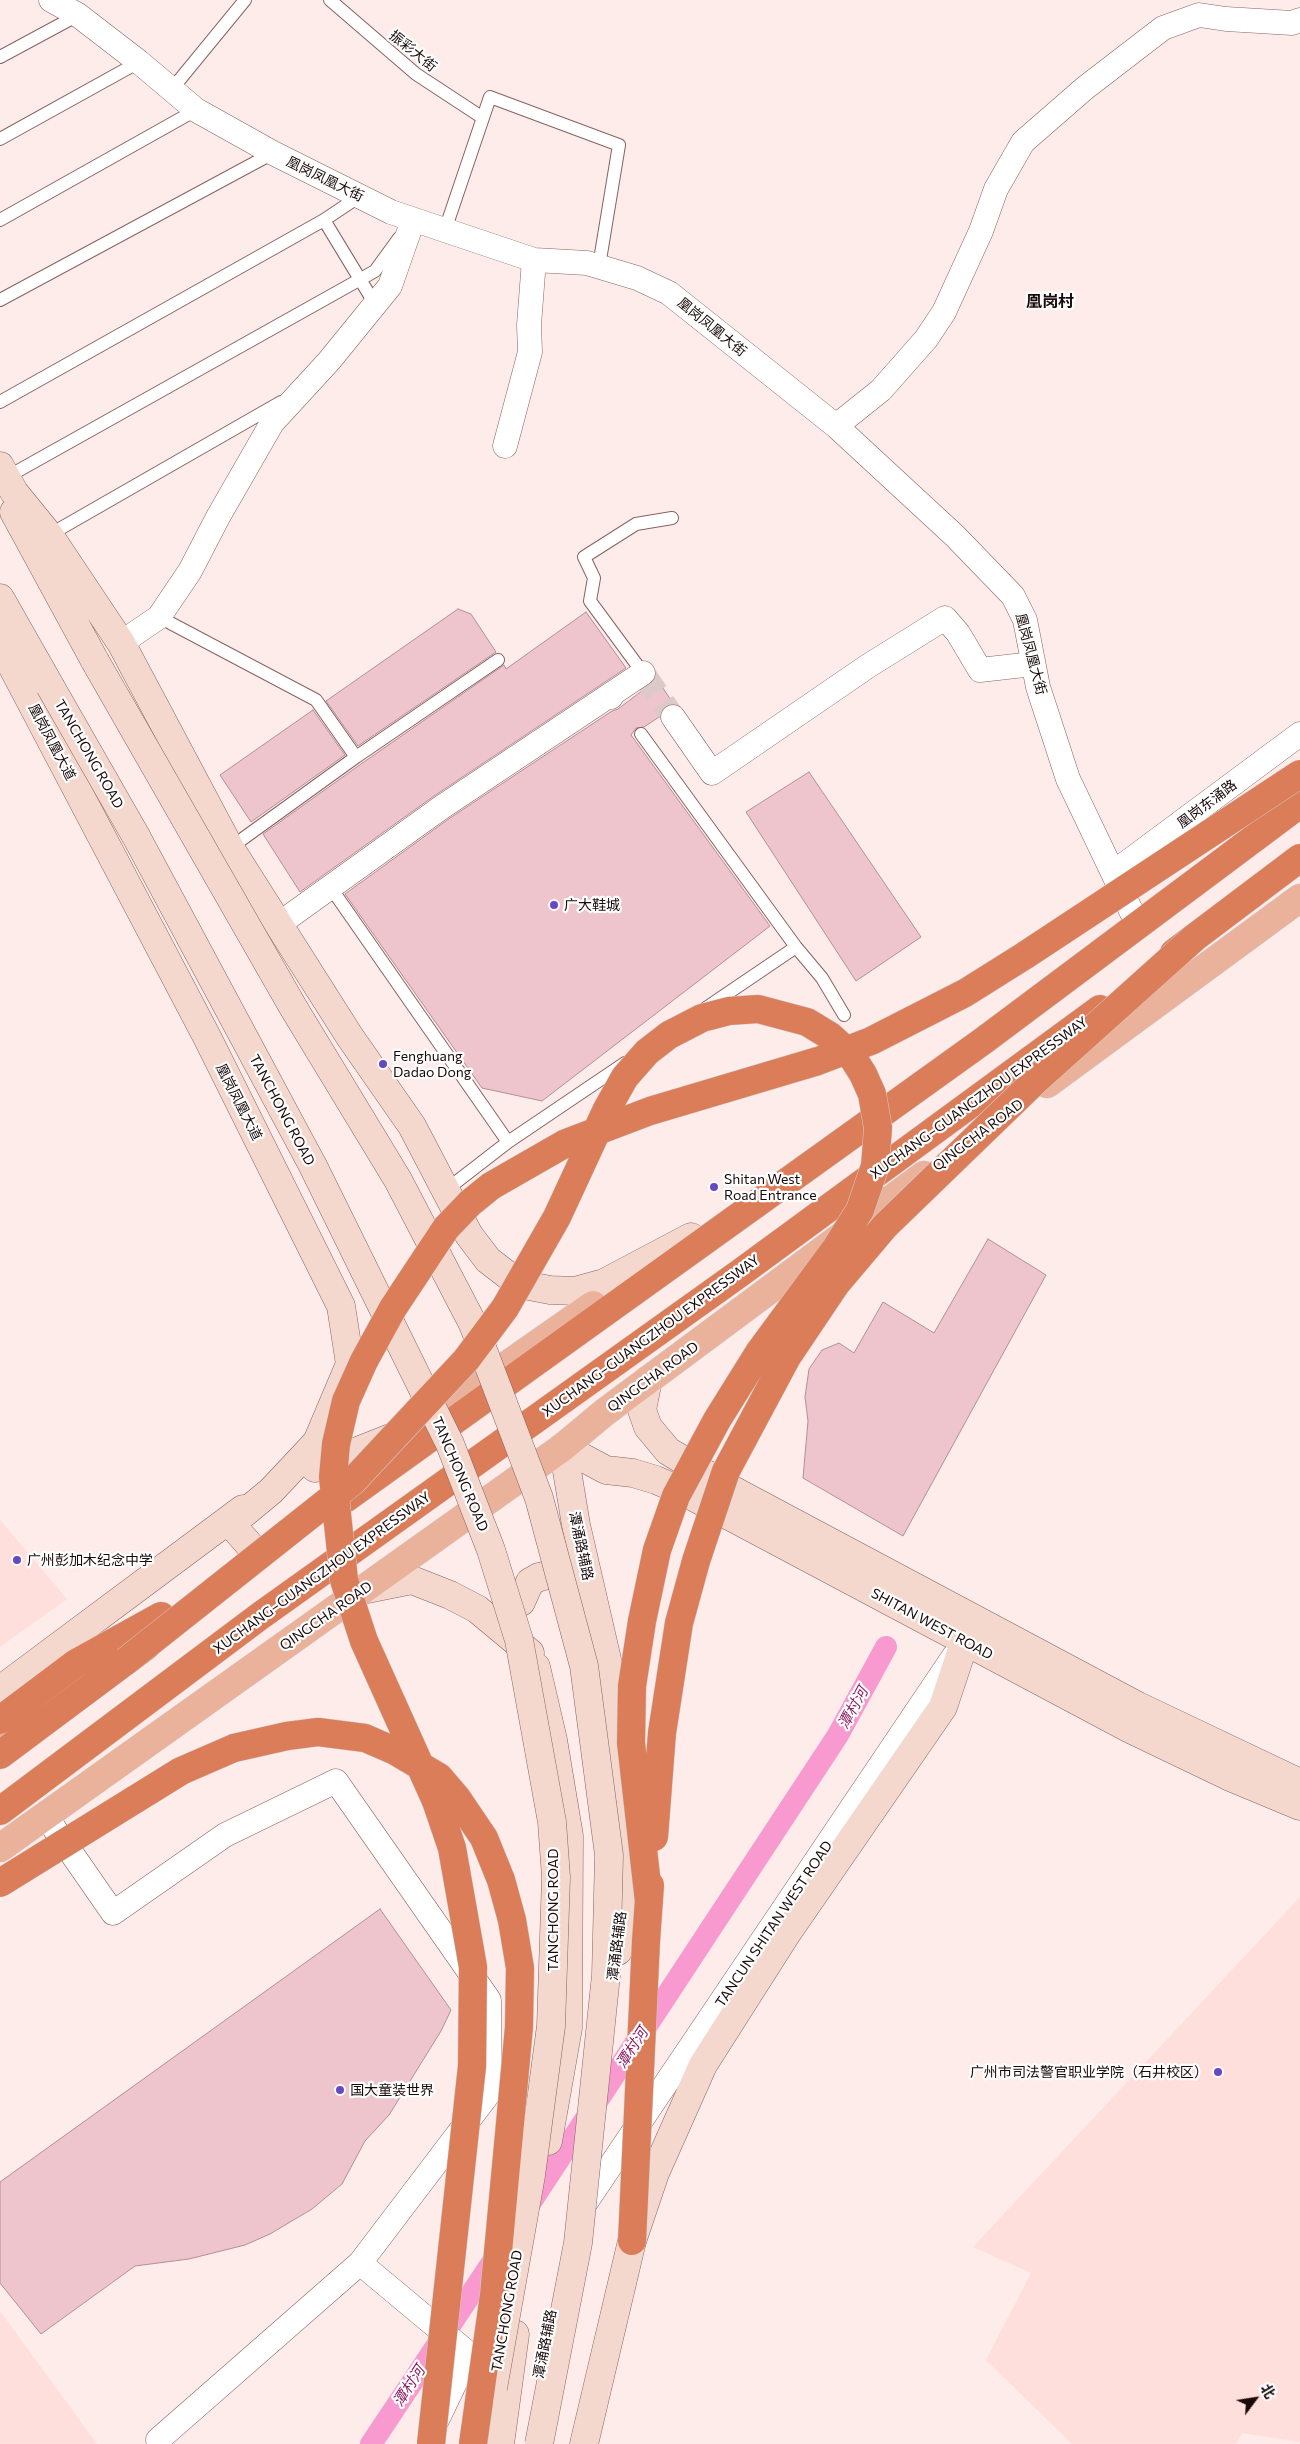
<!DOCTYPE html>
<meta charset="utf-8">
<style>
body{margin:0}
#map{position:relative;width:1300px;height:2444px;overflow:hidden;background:#feeceb;font-family:Commissioner,"Noto Sans SC",sans-serif}
canvas{display:block}
.north{position:absolute;left:1230px;top:2374px;width:50px;height:50px;-webkit-text-stroke:4px #fefefe;paint-order:stroke;rotate:59deg;font-size:14px;font-weight:700;line-height:20px;text-align:center;color:#180a0a}
.north::after{content:'';display:block;margin:auto;width:18px;height:22px;background:#180a0a;clip-path:polygon(50% 0,100% 100%,50% 72%,0 100%)}
</style>
<div id="map">
<canvas width="1300" height="2444"></canvas>
<div class="north">北</div>
</div>
<script>
const context = document.querySelector('canvas').getContext('2d');
context.lineJoin = 'round';
function fillPath(path, color) { context.fillStyle = color; context.fill(path, 'evenodd'); }
const poly = rows => new Path2D(rows.map(r => 'M' + r).join(''));
function stroke(path, color, width, dash) { context.strokeStyle = color; context.lineWidth = width; context.lineCap = dash ? 'butt' : 'round'; context.setLineDash(dash || []); context.stroke(path); }
function drawText(font, color, halo, rows, align = 'center') {
  context.font = font + ' Commissioner,"Noto Sans SC",sans-serif'; context.lineWidth = 4.5; context.setLineDash([]); context.textBaseline = 'middle'; context.strokeStyle = halo; context.fillStyle = color; for (const [text, x, y, turn = 0] of rows) {
    context.save(); context.translate(x, y); context.rotate((+turn || 0) * Math.PI / 180); context.textAlign = isNaN(turn) ? turn : align; if (halo) context.strokeText(text, 0, 0); context.fillText(text, 0, 0); context.restore();
  }
}
fillPath(poly([
 [0,1520,67,1599,0,1647],
 [1300,1897,1300,2442,1242,2433,1236,2444,1072,2444,986,2360,1031,2273,973,2247],
 [0,2311,97,2444,0,2444]
]), '#fedfdc');
stroke(poly([
 [527,2208,838,1735,886,1647],
 [371,2444,499,2252]
]), '#f89acf', 22);
const building = poly([
 [458,609,471,614,496,652,358,746,326,701,458,609],
 [586,612,626,668,434,796,300,892,263,834,361,764,504,665,506,669,586,612],
 [656,678,673,703,665,706,659,717,644,727,636,728,631,735,770,926,542,1101,482,1088,345,894,450,818,612,711,618,709,651,684,656,678],
 [313,710,345,755,251,822,220,775,313,710],
 [809,772,921,937,856,981,746,812,809,772],
 [988,1239,1046,1275,903,1536,803,1478,808,1421,805,1397,809,1369,822,1350,839,1343,854,1353,883,1302,934,1333,988,1239],
 [380,1909,451,2010,441,2031,389,2115,365,2141,342,2184,312,2209,270,2234,245,2245,189,2259,135,2266,41,2334,0,2283,0,2182,380,1909]
]);
fillPath(building, '#eec4cd');
stroke(building, '#b58e96', 1);
stroke(poly([
 [643,673,673,717]
]), '#dccac9', 24, [24, 12]);
const lane = poly([
 [330,0,416,74,483,118],
 [0,57,78,15],
 [172,89,245,0],
 [0,139,139,62],
 [0,220,196,110],
 [324,220,375,304],
 [445,230,490,97,619,145,599,266],
 [0,300,273,153],
 [0,402,324,220,360,196],
 [7,477,375,271,399,238],
 [49,535,281,402],
 [159,617,316,700,356,757],
 [643,673,590,601,594,578,584,557,636,524,672,518],
 [641,734,796,947,822,978,844,1015],
 [230,848,356,757,498,660],
 [331,888,508,1142],
 [706,1008,796,947],
 [446,1190,508,1142,625,1063]
]);
const street = poly([
 [51,0,78,15,139,62,196,110,273,153,391,212,534,260,587,263,637,278,669,293,836,426,955,536,1013,596,1025,620,1038,687,1068,779,1134,917],
 [836,426,881,390,926,339,944,312,981,231,996,189,1023,142,1085,88,1163,28,1199,15,1226,19,1292,23,1300,20],
 [505,446,530,352,529,325,534,260],
 [121,643,159,617,190,571,218,517,272,423,329,361,390,286,413,220],
 [610,695,643,673],
 [673,717,712,773,868,666,945,618,958,633,980,670,1033,664],
 [1113,873,1300,734],
 [279,924,442,807,610,695,611,697],
 [45,1815,113,1913,225,1835,336,1781,489,2000,490,2092,360,2263,158,2440],
 [580,2211,954,1656],
 [360,2263,469,2354,502,2361],
 [437,2420,469,2354]
]);
const secondary = poly([
 [0,466,14,492,49,535,121,643,230,848,350,1037,412,1126,469,1235,488,1260,519,1284,550,1290,575,1291,604,1283,691,1237],
 [14,512,95,661],
 [0,598,50,686],
 [0,638,11,664,207,1037,341,1306,350,1364,317,1442,271,1491,231,1524,252,1548],
 [648,1380,642,1410,648,1427,668,1451,731,1489,1138,1706,1300,1783],
 [563,1447,576,1525,614,1690,626,1865,618,1951],
 [563,1447,606,1470,633,1473,656,1480,686,1493,1130,1729,1228,1776,1300,1806],
 [315,1468,398,1435],
 [362,1590,412,1580,450,1595,477,1609,530,1653],
 [521,1602,530,1582,539,1577,553,1574,568,1576,578,1585],
 [536,1667,553,1740,569,1836,568,2028,548,2141],
 [0,1690,243,1509],
 [500,2444,515,2334],
 [584,2444,632,2241,655,2173,703,2065,787,1933,943,1707,965,1641]
]);
const primary = poly([
 [1047,1084,1300,898],
 [417,1428,593,1305],
 [0,1736,35,1710],
 [0,1848,563,1447,605,1412,924,1175]
]);
const highway = poly([
 [1174,953,1300,858],
 [345,1499,983,1041,1300,804],
 [0,1720,76,1663,161,1616],
 [0,1755,146,1646],
 [0,1811,260,1616,740,1273,1100,1009]
]);
stroke(lane, '#886361', 14);
stroke(street, '#886361', 25);
stroke(secondary, '#886361', 29);
stroke(primary, '#d1cece', 29);
stroke(highway, '#d1cece', 29);
stroke(lane, '#fff', 12);
stroke(street, '#fff', 24);
stroke(secondary, '#f4d8cd', 28);
stroke(primary, '#eab19b', 28);
stroke(highway, '#dc7d59', 28);
const secondaryBridge = poly([
 [95,661,293,1007,398,1180,473,1324,539,1498,584,1666,609,1855,606,1975,578,2243,539,2444],
 [50,686,137,838,313,1166,450,1444,491,1550,519,1640,552,1822,556,1877,551,2026,531,2175,493,2388]
]);
const highwayBridge = poly([
 [126,1661,352,1482,466,1360,505,1308,557,1217,607,1109,625,1077,647,1052,669,1035,702,1018,729,1011,758,1009,807,1022,830,1036,851,1055,863,1074,872,1094,878,1128,875,1166,860,1210,836,1248,760,1351,717,1420,676,1496,657,1550,642,1621,632,1686,631,1743,649,1902],
 [654,1837,662,1733,679,1623,696,1561,726,1471,787,1357,836,1284,885,1226,1037,1079,1193,939],
 [0,1883,181,1771,234,1748,287,1736,318,1732,365,1738,395,1751,439,1777,457,1798,484,1838,501,1880,512,1920,520,1968,519,2027,494,2295,473,2444],
 [632,2241,646,1941,650,1885],
 [431,2444,472,2066,473,1967,452,1848,436,1801,364,1641,344,1580,333,1477,336,1444,346,1401,364,1361,393,1308,446,1228,470,1203,491,1186,566,1143,650,1111,818,1061,871,1041,965,993,1024,956,1300,774]
]);
stroke(secondaryBridge, '#886361', 29, []);
stroke(highwayBridge, '#d1cece', 29, []);
stroke(secondaryBridge, '#f4d8cd', 28);
stroke(highwayBridge, '#dc7d59', 28);
for (const [x, y, r, color] of [
 [554,905,5,"#6748c1"],
 [383,1064,5,"#6748c1"],
 [714,1187,5,"#6748c1"],
 [17,1560,5,"#6748c1"],
 [1218,2072,5,"#6748c1"],
 [340,2090,5,"#6748c1"]
]) { const dot = new Path2D(); dot.arc(x, y, r, 0, 2 * Math.PI); context.fillStyle = color; context.fill(dot); stroke(dot, '#fefefe', 2); }
drawText('14px', '#180a0a', '#fefefe', [
 ["振彩大街",413,51,39],
 ["凰岗凤凰大街",325,179,26],
 ["凰岗凤凰大街",712,327,39],
 ["凰岗凤凰大街",1031,654,75],
 ["凰岗凤凰大道",52,742,62],
 ["TANCHONG ROAD",89,754,60],
 ["凰岗东涌路",1207,804,-37],
 ["XUCHANG–GUANGZHOU EXPRESSWAY",979,1098,-36],
 ["凰岗凤凰大道",239,1102,63],
 ["TANCHONG ROAD",282,1110,62],
 ["QINGCHA ROAD",978,1135,-37],
 ["XUCHANG–GUANGZHOU EXPRESSWAY",651,1336,-36],
 ["QINGCHA ROAD",653,1377,-36],
 ["TANCHONG ROAD",460,1474,67],
 ["潭涌路辅路",581,1546,78],
 ["XUCHANG–GUANGZHOU EXPRESSWAY",322,1573,-36],
 ["QINGCHA ROAD",326,1616,-35],
 ["SHITAN WEST ROAD",932,1624,28],
 ["TANCHONG ROAD",553,1910,-90],
 ["TANCUN SHITAN WEST ROAD",774,1924,-56],
 ["潭涌路辅路",617,1946,-83],
 ["TANCHONG ROAD",507,2311,-80],
 ["潭涌路辅路",545,2344,-79]
]);
drawText('14px', '#180a0a', '#fefefe', [
 ["广大鞋城",564,905],
 ["Fenghuang",393,1056],
 ["Dadao Dong",393,1072],
 ["Shitan West",724,1179],
 ["Road Entrance",724,1195],
 ["广州彭加木纪念中学",27,1560],
 ["广州市司法警官职业学院（石井校区）",1208,2072,"right"],
 ["国大童装世界",350,2090]
], 'left');
drawText('italic 15px', '#8a1f65', '#fefefe', [
 ["潭村河",853,1708,-61],
 ["潭村河",632,2048,-57],
 ["潭村河",409,2386,-57]
]);
drawText('bold 16px', '#180a0a', '#fefefe', [
 ["凰岗村",1050,302]
]);
</script>
